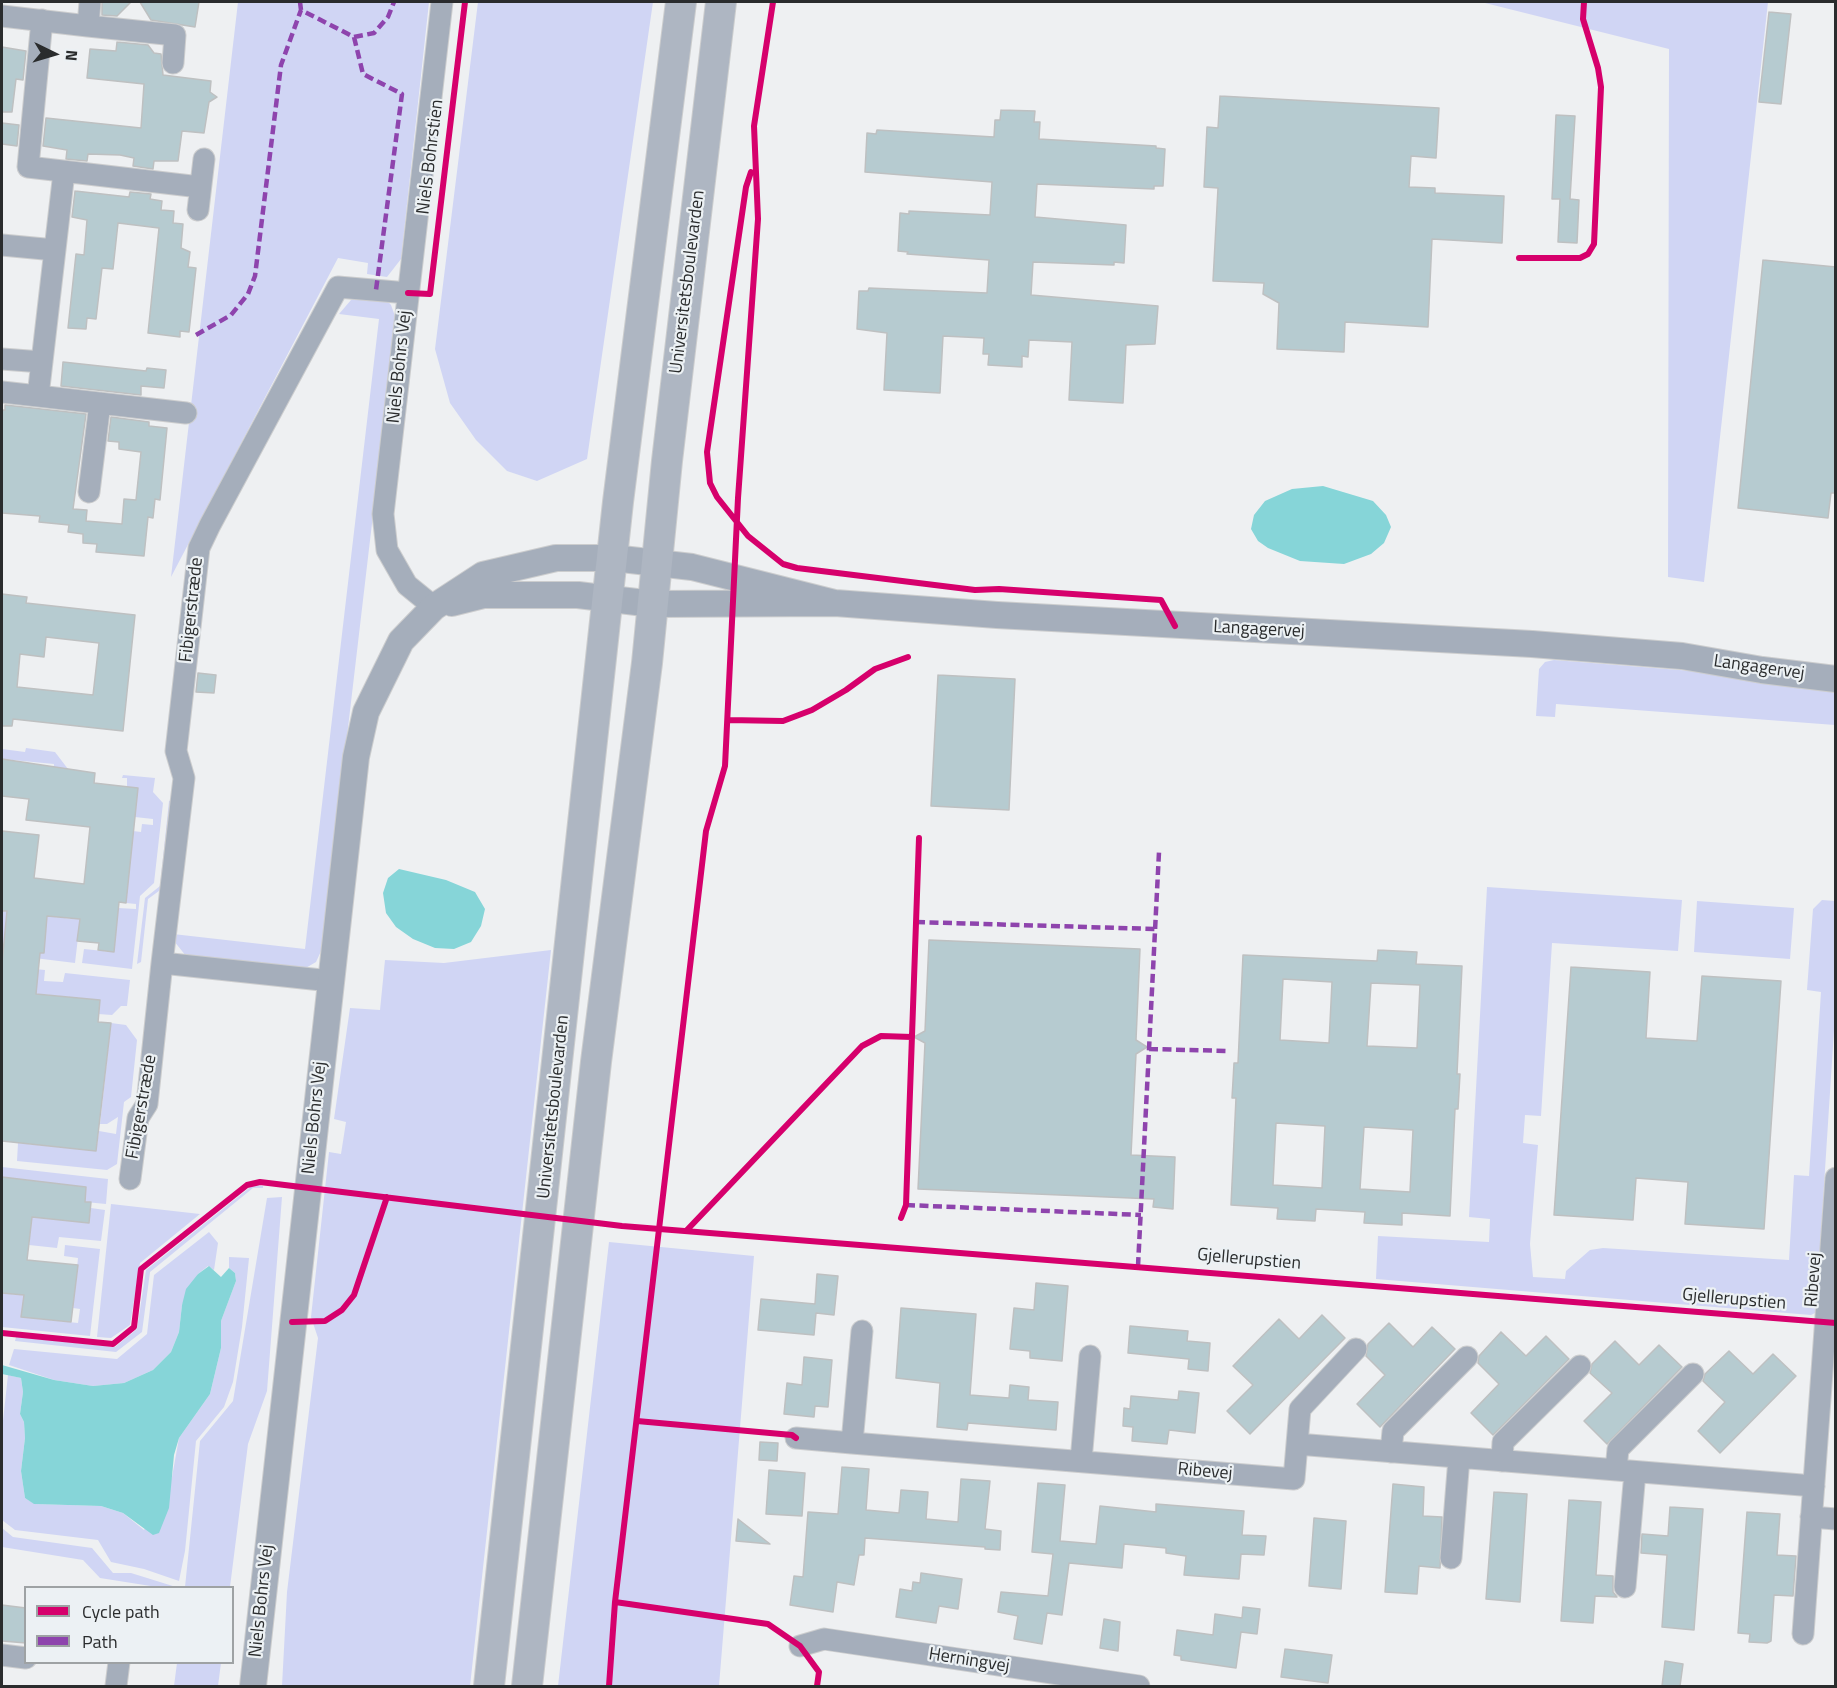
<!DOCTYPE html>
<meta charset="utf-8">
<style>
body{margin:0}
#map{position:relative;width:1837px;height:1688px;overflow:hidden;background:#eef0f2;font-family:"Titillium Web",sans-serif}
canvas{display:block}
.frame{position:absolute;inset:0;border:3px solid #2a2c2d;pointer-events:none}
.legend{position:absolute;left:24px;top:1586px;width:210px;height:78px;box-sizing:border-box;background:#ecf1f4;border:2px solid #9ea2a4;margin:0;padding:8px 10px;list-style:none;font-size:18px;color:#2a2c2d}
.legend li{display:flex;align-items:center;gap:12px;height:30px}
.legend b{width:30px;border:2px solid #9ea2a4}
.north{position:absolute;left:24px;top:24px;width:60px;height:60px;-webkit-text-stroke:4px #ecf1f4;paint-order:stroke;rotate:95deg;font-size:16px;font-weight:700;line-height:24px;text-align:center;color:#2a2c2d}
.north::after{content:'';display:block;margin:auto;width:21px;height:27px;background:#2a2c2d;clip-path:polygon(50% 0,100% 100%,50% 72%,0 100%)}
</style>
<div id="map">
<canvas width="1837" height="1688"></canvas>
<div class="frame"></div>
<ul class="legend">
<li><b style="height:8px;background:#d6006c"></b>Cycle path</li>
<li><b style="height:8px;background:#8e44ad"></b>Path</li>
</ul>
<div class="north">N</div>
</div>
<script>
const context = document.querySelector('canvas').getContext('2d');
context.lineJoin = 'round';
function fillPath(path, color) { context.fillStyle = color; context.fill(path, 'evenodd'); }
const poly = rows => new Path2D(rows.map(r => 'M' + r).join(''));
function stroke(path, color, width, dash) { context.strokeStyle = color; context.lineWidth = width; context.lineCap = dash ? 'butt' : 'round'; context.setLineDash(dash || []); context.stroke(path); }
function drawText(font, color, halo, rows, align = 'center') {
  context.font = font + ' "Titillium Web",sans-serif'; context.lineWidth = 4.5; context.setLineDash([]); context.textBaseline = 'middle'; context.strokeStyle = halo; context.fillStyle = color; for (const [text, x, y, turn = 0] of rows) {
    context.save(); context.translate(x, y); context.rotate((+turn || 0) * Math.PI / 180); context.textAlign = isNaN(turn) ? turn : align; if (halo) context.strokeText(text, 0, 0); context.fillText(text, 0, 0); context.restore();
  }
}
fillPath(poly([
 [238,2,429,2,401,259,387,277,367,274,368,263,338,258,171,577],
 [478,2,653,2,587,459,537,481,507,471,476,440,450,403,435,349],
 [1481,2,1768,2,1704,582,1668,577,1669,49],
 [366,295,384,297,391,305,396,319,322,949,316,962,304,969,186,956,174,941,173,934,305,949,379,319,339,314,351,300],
 [1554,660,1792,679,1835,687,1835,725,1556,704,1555,717,1536,716,1539,669,1545,662],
 [26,748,55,752,68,769,79,770,78,777,52,786,54,764,2,759,2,749,25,752],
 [123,775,155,778,153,792,163,803,154,883,140,896,132,969,82,963,84,949,113,952,118,908,136,909,136,904,126,903,133,831,141,832,142,824,153,825,153,819,135,817,138,788,127,787,127,778,122,778],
 [172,800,163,888,148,899,141,962,137,964,145,898,160,886,169,801],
 [1487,887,1682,900,1678,951,1552,943,1541,1116,1525,1115,1523,1143,1538,1145,1530,1244,1533,1277,1565,1279,1566,1271,1590,1250,1603,1248,1789,1260,1794,1175,1809,1176,1821,992,1807,990,1813,909,1822,900,1835,901,1835,1015,1818,1278,1822,1296,1819,1311,1811,1315,1376,1279,1378,1236,1489,1242,1490,1219,1469,1217],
 [1697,901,1794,908,1790,959,1694,952],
 [2,911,73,919,81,912,75,963,2,954],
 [551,950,470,1686,282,1686,287,1592,318,1338,311,1317,329,1152,341,1154,346,1122,334,1119,350,1008,380,1010,385,960,444,963],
 [2,966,45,970,44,981,63,982,65,973,130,980,127,1006,121,1006,112,1015,98,1014,100,1000,29,993,38,972],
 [111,1023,126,1025,137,1040,131,1097,124,1102,117,1164,107,1170,17,1161,18,1143,96,1151,99,1131,116,1134,118,1117,107,1124,100,1124],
 [2,1167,108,1179,106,1204,85,1202,86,1187,2,1177],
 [253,1185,263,1186,263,1188,253,1188,150,1272,142,1332,116,1352,15,1341,16,1337,115,1347,137,1329,146,1270],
 [282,1197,267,1391,248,1444,230,1587,185,1587,200,1441,233,1401,267,1198],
 [111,1204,200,1214,140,1263,130,1325,111,1338,97,1337],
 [91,1208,105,1210,101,1241,59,1237,57,1248,29,1245,32,1217,89,1223],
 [209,1232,218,1243,214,1270,208,1266,198,1274,182,1305,179,1332,171,1352,153,1370,124,1383,93,1386,54,1380,9,1365,14,1349,117,1359,147,1334,154,1275],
 [609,1242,754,1256,719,1686,558,1686],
 [65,1245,100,1249,90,1336,2,1327,2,1293,30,1296,29,1303,23,1303,21,1317,78,1323,80,1309,73,1308,78,1258,64,1256],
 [229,1257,249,1258,242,1327,233,1382,224,1407,196,1441,185,1551,179,1581,144,1569,111,1562,98,1540,15,1530,2,1520,2,1430,8,1375,21,1378,23,1392,20,1414,24,1422,25,1438,21,1471,25,1498,35,1504,101,1506,123,1513,144,1530,172,1477,179,1438,210,1394,221,1348,221,1321,236,1281,235,1273,229,1268],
 [2,1528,13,1537,92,1548,113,1573,131,1573,176,1587,157,1587,100,1578,83,1560,2,1547],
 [177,1663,221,1663,218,1686,174,1686]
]), '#d0d5f4');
fillPath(poly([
 [1323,486,1373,501,1386,515,1391,527,1384,543,1371,554,1344,564,1300,561,1268,548,1258,541,1251,529,1254,515,1265,501,1292,489],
 [399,869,446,880,475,892,485,909,481,926,471,942,454,949,435,948,413,939,396,927,386,913,383,893,388,878],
 [209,1266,221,1277,229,1268,235,1273,236,1281,221,1321,221,1348,210,1394,179,1438,174,1455,169,1508,159,1533,153,1535,123,1513,101,1506,34,1504,25,1498,21,1471,25,1438,24,1422,20,1414,23,1392,21,1378,2,1374,2,1365,54,1380,93,1386,124,1383,153,1370,171,1352,179,1332,182,1305,186,1289,198,1274]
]), '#86d5d8');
const building = poly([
 [102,2,131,2,117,16,102,15,102,2],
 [140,2,199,2,195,27,151,20,140,2],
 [1769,12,1791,14,1781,104,1759,102,1769,12],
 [117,42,148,45,154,53,161,54,163,75,211,81,210,92,217,97,209,102,204,133,182,131,178,161,154,161,153,169,133,166,134,158,120,155,88,154,87,161,66,159,67,150,43,146,46,118,141,128,144,84,87,78,90,49,116,51,117,42],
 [2,47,26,51,23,80,16,79,12,112,2,112,2,47],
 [1220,96,1439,108,1436,158,1411,156,1409,187,1435,188,1435,193,1504,196,1502,243,1432,239,1428,327,1345,322,1344,352,1277,349,1279,303,1263,294,1264,283,1213,281,1218,188,1204,187,1207,127,1218,128,1220,96],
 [1001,110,1035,111,1034,122,1040,122,1039,139,1156,146,1156,148,1165,149,1163,186,1154,186,1154,189,1037,184,1035,217,1126,225,1124,263,1114,262,1114,265,1033,262,1031,295,1158,306,1155,344,1126,345,1123,403,1069,400,1072,342,1029,340,1028,357,1022,356,1022,367,988,365,989,354,983,354,984,338,943,336,940,393,884,390,887,333,857,329,859,291,868,291,869,288,987,293,989,260,907,254,908,252,898,251,900,213,909,214,909,211,990,215,992,182,865,172,867,133,876,134,877,130,994,137,995,120,1000,120,1001,110],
 [1556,115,1575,116,1570,199,1579,200,1577,243,1558,242,1560,199,1552,199,1556,115],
 [2,123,19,125,17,146,2,144,2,123],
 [75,191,129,197,130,192,151,194,150,199,162,201,161,210,174,211,173,223,183,224,181,248,190,252,188,267,196,268,189,332,180,331,180,337,148,333,159,228,118,223,113,269,102,268,96,319,87,318,86,329,68,328,76,254,84,255,87,220,72,217,75,191],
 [1763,260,1836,267,1836,493,1831,493,1828,518,1738,508,1763,260],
 [63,362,146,371,147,368,166,370,164,388,141,386,141,395,61,386,63,362],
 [5,405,86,414,73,509,87,510,86,521,122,524,124,499,136,500,141,452,119,449,119,442,108,441,111,417,149,422,149,426,167,428,160,500,155,499,153,518,148,517,144,556,96,552,97,544,83,543,83,534,68,532,69,525,39,522,40,516,2,513,2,410,5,410,5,405],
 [2,594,27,597,26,603,135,615,123,731,13,719,12,726,2,726,2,594],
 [46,637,99,643,93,695,17,687,20,654,44,657,46,637],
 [198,673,216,675,214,693,196,692,198,673],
 [938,675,1015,679,1009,810,931,806,938,675],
 [2,759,95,773,94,783,138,788,126,903,119,902,114,952,98,950,99,943,77,941,80,919,47,916,44,953,40,953,36,994,100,1000,98,1022,111,1023,96,1151,2,1141,2,963,7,911,2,911,2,831,39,835,34,878,84,884,90,827,26,820,29,799,2,796,2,759],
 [929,940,1140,949,1136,1040,1147,1047,1136,1054,1131,1155,1175,1157,1173,1209,1153,1207,1154,1199,918,1189,925,1043,914,1037,925,1031,929,940],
 [1378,950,1417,952,1416,964,1462,966,1457,1074,1460,1074,1458,1109,1455,1109,1450,1216,1402,1213,1402,1225,1364,1223,1365,1212,1316,1209,1315,1221,1277,1219,1278,1208,1231,1205,1236,1098,1232,1098,1233,1081,1234,1063,1238,1063,1243,955,1377,961,1378,950],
 [1283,979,1332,982,1329,1043,1280,1040,1283,979],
 [1371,983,1420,985,1417,1048,1367,1046,1371,983],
 [1276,1123,1325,1126,1322,1188,1273,1185,1276,1123],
 [1364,1127,1413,1130,1410,1192,1360,1189,1364,1127],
 [1571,967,1650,972,1646,1038,1697,1041,1702,976,1781,981,1764,1229,1685,1224,1688,1182,1636,1178,1633,1220,1554,1215,1571,967],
 [2,1177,86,1187,85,1202,91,1202,89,1223,32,1217,27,1260,78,1265,71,1322,21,1317,24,1295,2,1293,2,1177],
 [817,1274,838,1276,834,1315,816,1313,814,1335,758,1330,761,1299,815,1304,817,1274],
 [1036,1283,1068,1286,1062,1361,1030,1358,1030,1351,1010,1349,1014,1308,1034,1310,1036,1283],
 [901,1308,976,1314,970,1395,1009,1398,1010,1385,1029,1387,1028,1400,1058,1402,1056,1430,968,1423,967,1430,937,1427,940,1383,896,1378,901,1308],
 [1322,1315,1345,1338,1250,1434,1227,1411,1253,1385,1233,1366,1279,1319,1299,1339,1322,1315],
 [1389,1323,1413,1347,1432,1327,1455,1349,1380,1427,1357,1404,1385,1375,1366,1356,1368,1344,1389,1323],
 [1130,1326,1188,1331,1187,1341,1210,1343,1208,1371,1188,1369,1189,1359,1128,1353,1130,1326],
 [1501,1332,1526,1356,1546,1336,1569,1359,1493,1435,1471,1413,1499,1384,1478,1363,1479,1356,1501,1332],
 [1615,1341,1639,1365,1659,1345,1682,1367,1607,1444,1584,1421,1612,1393,1590,1373,1592,1364,1615,1341],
 [1729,1351,1753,1374,1773,1354,1796,1376,1720,1453,1698,1431,1725,1402,1703,1381,1705,1374,1729,1351],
 [804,1357,832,1360,828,1407,815,1406,814,1417,784,1414,787,1383,802,1385,804,1357],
 [1179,1391,1199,1393,1195,1433,1169,1430,1167,1444,1132,1441,1133,1427,1123,1426,1124,1408,1130,1409,1131,1396,1178,1400,1179,1391],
 [760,1442,778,1443,777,1461,759,1460,760,1442],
 [842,1467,869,1469,866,1510,899,1513,901,1490,928,1492,926,1519,958,1522,961,1479,990,1481,985,1529,1001,1531,1000,1550,985,1549,985,1547,865,1538,864,1555,859,1555,854,1585,837,1582,833,1612,790,1605,794,1576,803,1577,808,1512,838,1514,842,1467],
 [769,1470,805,1473,802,1516,766,1514,769,1470],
 [1038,1483,1065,1485,1060,1541,1096,1544,1100,1506,1156,1512,1156,1504,1244,1511,1242,1535,1266,1536,1264,1555,1241,1554,1239,1579,1196,1576,1184,1575,1186,1556,1166,1553,1166,1548,1124,1544,1122,1568,1069,1563,1062,1615,1047,1613,1042,1644,1014,1639,1018,1616,998,1612,1001,1592,1048,1596,1053,1554,1032,1552,1038,1483],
 [1393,1484,1424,1487,1423,1516,1442,1517,1440,1568,1419,1566,1417,1594,1385,1592,1393,1484],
 [1494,1492,1527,1494,1520,1602,1486,1599,1494,1492],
 [1569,1500,1601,1502,1596,1575,1613,1576,1613,1592,1617,1597,1595,1596,1593,1623,1561,1621,1569,1500],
 [1670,1507,1703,1509,1694,1630,1662,1627,1667,1555,1641,1553,1642,1534,1668,1536,1670,1507],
 [1747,1512,1780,1514,1777,1555,1796,1556,1793,1596,1774,1595,1771,1641,1767,1643,1749,1642,1750,1634,1738,1633,1747,1512],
 [1314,1518,1346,1521,1341,1589,1309,1586,1314,1518],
 [738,1519,770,1544,736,1541,738,1519],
 [921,1573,962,1579,958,1609,939,1606,936,1623,896,1617,900,1589,912,1591,913,1582,920,1583,921,1573],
 [2,1605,26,1608,26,1643,2,1641,2,1605],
 [1243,1607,1260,1609,1257,1634,1241,1632,1236,1668,1181,1660,1181,1656,1174,1655,1177,1630,1213,1635,1215,1614,1242,1618,1243,1607],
 [1104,1619,1120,1622,1118,1651,1100,1648,1104,1619],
 [1285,1649,1332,1655,1328,1683,1281,1677,1285,1649],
 [1665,1661,1683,1664,1680,1686,1662,1686,1665,1661]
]);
fillPath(building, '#b6cbd0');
stroke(building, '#bec0c1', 1.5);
const minor = poly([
 [2,16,88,26,90,2],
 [42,20,28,167,200,187],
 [88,26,175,35,173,63],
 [64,172,38,396,186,413],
 [198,210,204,159],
 [2,245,55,250],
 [2,359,42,362],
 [2,392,38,396],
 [89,492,100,403],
 [434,607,407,585,387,550,383,514,442,2],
 [331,981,162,963,184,778,176,751,199,548,210,525,338,287,408,293],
 [130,1179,138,1118,147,1104,162,963],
 [862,1331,852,1443,1294,1479,1297,1444,1814,1486],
 [796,1438,852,1443],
 [1297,1444,1300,1409,1356,1349],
 [1391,1452,1393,1431,1467,1357],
 [1081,1461,1090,1356],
 [1502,1461,1503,1442,1580,1366],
 [1616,1470,1618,1449,1693,1374],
 [1811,1517,1836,1519],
 [1451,1558,1459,1458],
 [1625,1587,1635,1472],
 [1803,1634,1836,1178],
 [800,1646,824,1639,1139,1686],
 [2,1655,26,1658],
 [116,1686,119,1662]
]);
const tertiary = poly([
 [452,603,484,595,578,595,653,604,835,603,997,615,1532,644,1682,656,1762,670,1836,679],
 [253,1686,356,757,366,712,401,641,434,607,483,575,556,558,613,558,692,567,835,603]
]);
const secondary = poly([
 [489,1686,618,502,681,2],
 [527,1686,596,1062,647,663,667,461,721,2]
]);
stroke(minor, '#cccdce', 23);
stroke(tertiary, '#cccdce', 28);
stroke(secondary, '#cccdce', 32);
stroke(minor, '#a5aebb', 21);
stroke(tertiary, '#a5aebb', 26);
stroke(secondary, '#aeb6c2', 30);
stroke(poly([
 [300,2,301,10,354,37,363,74,402,94,376,290],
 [354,37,374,33,388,17,394,2],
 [196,335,231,315,248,294,255,276,281,65,301,10],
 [916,922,1155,929],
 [1149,1049,1228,1051],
 [906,1205,1141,1215],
 [1138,1266,1159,852]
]), '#8e44ad', 4.5, [9, 4.5]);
stroke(poly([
 [751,172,746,187,707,452,710,483,717,497,748,536,783,564,797,568,975,590,999,589,1161,600,1175,626],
 [1519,258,1580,258,1588,254,1594,244,1601,87,1598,68,1583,19,1584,2],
 [408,293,430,294,465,2],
 [728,720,783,721,812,710,846,690,875,669,908,657],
 [901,1218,906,1205,919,838],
 [687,1230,862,1046,881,1036,912,1037],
 [292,1322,325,1321,342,1310,354,1295,387,1197],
 [2,1333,113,1344,134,1327,141,1269,247,1185,260,1182,622,1226,1836,1323],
 [637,1421,792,1435,796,1438],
 [615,1602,768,1624,800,1646,819,1672,817,1686],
 [609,1686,615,1602,706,831,725,766,738,498,758,219,754,126,773,2]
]), '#d6006c', 6);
drawText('18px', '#2a2c2d', '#ecf1f4', [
 ["Niels Bohrstien",431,157,-83],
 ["Universitetsboulevarden",688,282,-83],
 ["Niels Bohrs Vej",400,367,-84],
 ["Fibigerstræde",192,610,-84],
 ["Langagervej",1259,630,3],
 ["Langagervej",1759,668,8],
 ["Fibigerstræde",142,1107,-80],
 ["Universitetsboulevarden",554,1107,-84],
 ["Niels Bohrs Vej",315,1118,-84],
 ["Gjellerupstien",1249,1260,5],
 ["Ribevej",1814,1280,-86],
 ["Gjellerupstien",1734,1300,5],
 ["Ribevej",1205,1472,5],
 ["Niels Bohrs Vej",262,1601,-84],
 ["Herningvej",969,1661,9]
]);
</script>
